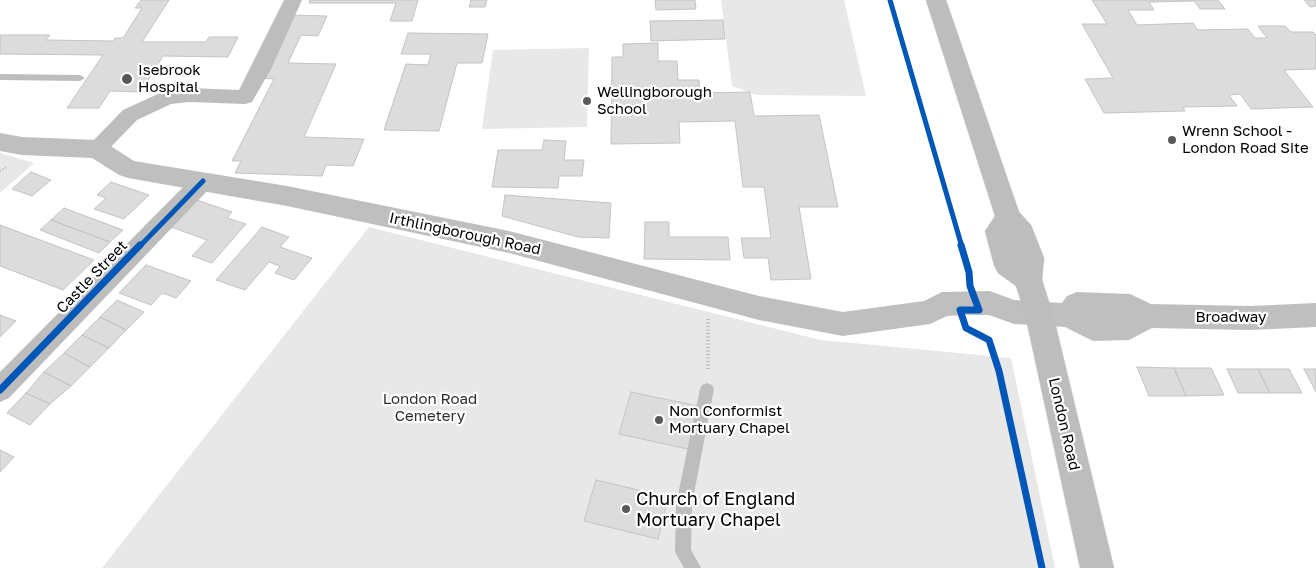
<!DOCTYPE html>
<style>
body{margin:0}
canvas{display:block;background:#fff}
</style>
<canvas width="1316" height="568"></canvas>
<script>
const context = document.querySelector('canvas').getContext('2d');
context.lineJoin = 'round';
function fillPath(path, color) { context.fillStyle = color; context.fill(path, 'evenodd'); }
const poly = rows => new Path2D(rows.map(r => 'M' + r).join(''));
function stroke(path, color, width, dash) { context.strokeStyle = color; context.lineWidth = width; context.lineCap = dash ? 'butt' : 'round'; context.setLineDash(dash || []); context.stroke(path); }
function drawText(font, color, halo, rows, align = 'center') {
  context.font = font + ' "Golos Text",sans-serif'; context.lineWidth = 4.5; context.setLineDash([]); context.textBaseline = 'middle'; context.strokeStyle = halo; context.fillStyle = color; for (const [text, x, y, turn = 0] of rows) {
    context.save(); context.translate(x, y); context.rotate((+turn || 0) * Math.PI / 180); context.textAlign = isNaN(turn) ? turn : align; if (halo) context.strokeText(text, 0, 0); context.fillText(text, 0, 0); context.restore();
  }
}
fillPath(poly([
 [721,0,844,0,866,96,757,95,732,86],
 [589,48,587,127,482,129,493,50],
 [0,153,34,163,0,193],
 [369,227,821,340,1011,358,1055,568,102,568]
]), '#e8e8e8');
const building = poly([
 [141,0,169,0,142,42,206,42,209,37,238,37,228,57,163,56,141,92,110,91,99,108,67,108,103,55,0,54,0,35,50,35,46,40,113,41,115,38,123,38,142,8,135,8,141,0],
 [310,0,418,0,412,21,390,21,396,3,309,3,310,0],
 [471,0,487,0,485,7,469,7,471,0],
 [655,0,695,0,696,9,656,10,655,0],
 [1092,0,1218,0,1225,9,1200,9,1194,1,1149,2,1154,10,1128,10,1137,25,1193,23,1198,30,1248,29,1255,38,1267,38,1258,26,1285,26,1291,32,1313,32,1316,35,1316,69,1284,70,1313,107,1251,109,1240,94,1229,95,1237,106,1183,107,1185,111,1104,113,1085,79,1113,78,1082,24,1107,24,1092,0],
 [1304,0,1316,0,1316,6,1310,7,1304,0],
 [292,15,327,16,318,36,301,35,288,63,336,64,304,137,364,139,353,166,326,165,322,176,235,173,241,161,232,161,274,79,259,78,292,15],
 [723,20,725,39,651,41,650,21,723,20],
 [408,33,488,34,482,63,457,63,439,131,384,130,406,64,428,65,431,54,401,54,408,33],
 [658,43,658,61,677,61,678,80,699,80,700,93,750,92,754,116,819,115,838,207,799,207,811,279,771,280,768,258,744,258,741,238,771,238,764,187,743,187,735,121,679,122,680,143,611,144,612,57,623,57,623,44,658,43],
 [544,140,566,141,564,160,584,160,582,176,559,176,558,188,492,187,498,150,542,150,544,140],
 [31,172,51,180,32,196,12,189,31,172],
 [111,182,149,195,124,219,94,209,106,198,97,195,111,182],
 [505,195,611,203,609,238,578,237,502,216,505,195],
 [197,200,232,212,227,218,246,224,212,263,192,256,207,240,171,227,197,200],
 [64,208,123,230,110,242,51,220,64,208],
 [51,220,110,242,99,253,40,230,51,220],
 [645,222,669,222,669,237,728,237,730,260,644,259,645,222],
 [0,225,94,260,63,290,0,266,0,225],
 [262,227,289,237,280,247,312,258,294,280,275,273,280,266,269,262,245,290,216,280,262,227],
 [146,265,191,281,176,298,162,293,151,305,119,293,146,265],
 [117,300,144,312,126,330,100,317,117,300],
 [0,315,16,321,0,337,0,315],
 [100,317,126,330,109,348,82,335,100,317],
 [82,335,109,348,90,367,64,353,82,335],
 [64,353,90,367,71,386,44,372,64,353],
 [1137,367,1174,368,1186,396,1149,396,1137,367],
 [1174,368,1211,368,1224,395,1186,396,1174,368],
 [1227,369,1258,369,1270,393,1238,393,1227,369],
 [1258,369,1289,369,1302,393,1270,393,1258,369],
 [1304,369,1316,369,1316,392,1304,369],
 [44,372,71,386,50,404,26,393,44,372],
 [631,392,698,406,688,449,619,434,631,392],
 [26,393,50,404,30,425,7,413,26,393],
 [0,450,14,457,0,472,0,450],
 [596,480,668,497,658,539,584,521,596,480]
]);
fillPath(building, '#dcdcdc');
stroke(building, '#c4c4c4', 1);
const primary = poly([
 [926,0,946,0,1019,212,1031,225,1044,258,1042,280,1053,314,1114,568,1080,568,1025,314,1016,286,998,273,994,265,985,231,995,216,926,0]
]);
stroke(primary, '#dbdbdb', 1);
stroke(poly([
 [0,171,7,167]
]), '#b8b8b8', 2.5, [1, 2]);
stroke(poly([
 [708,319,708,371]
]), '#b8b8b8', 4, [1, 2.5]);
fillPath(poly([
 [0,74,80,75,85,78,80,81,0,80,0,74],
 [707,383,712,385,714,389,692,504,691,550,701,568,684,568,675,552,676,504,700,389,702,385,707,383]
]), '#bdbdbd');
fillPath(poly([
 [284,0,302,0,271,69,252,102,245,104,189,102,171,104,137,120,104,154,97,157,90,154,87,149,90,144,123,110,160,93,189,88,239,90,284,0],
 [203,173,211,175,214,181,211,187,9,398,0,402,0,372,195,175,203,173]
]), '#bdbdbd');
fillPath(poly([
 [0,133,22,137,97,140,106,143,134,161,287,186,509,231,759,296,843,312,924,301,942,292,990,291,1014,300,1062,303,1067,296,1077,292,1130,294,1151,304,1250,306,1316,303,1316,327,1250,330,1152,328,1129,340,1093,341,1065,327,1014,324,989,315,966,315,947,316,930,324,843,336,759,320,509,253,287,206,128,178,119,175,92,158,22,155,0,151,0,133]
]), '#bfbfbf');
fillPath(primary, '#bdbdbd');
stroke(poly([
 [890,0,962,247],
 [139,247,203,181]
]), '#0057b8', 5);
stroke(poly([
 [961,245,969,272,970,286,979,310,960,310,966,328,989,340,999,371,1042,568],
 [0,390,140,245]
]), '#0057b8', 7);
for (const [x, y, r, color] of [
 [127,79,6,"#595959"],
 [587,101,5,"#595959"],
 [1172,140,5,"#595959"],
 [659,420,5,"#595959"],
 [626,509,5,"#595959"]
]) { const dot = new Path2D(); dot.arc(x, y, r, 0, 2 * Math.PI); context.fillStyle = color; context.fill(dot); stroke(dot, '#fff', 2); }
drawText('15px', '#000', '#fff', [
 ["Isebrook",138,70],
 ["Hospital",138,87],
 ["Wellingborough",597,92],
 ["School",597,109],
 ["Wrenn School -",1182,131],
 ["London Road Site",1182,148],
 ["Non Conformist",669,411],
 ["Mortuary Chapel",669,428]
], 'left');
drawText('15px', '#000', '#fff', [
 ["Irthlingborough Road",465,234,12],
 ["Castle Street",92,277,-46],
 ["Broadway",1231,317],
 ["London Road",1064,424,77]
]);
drawText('15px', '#2d2d2d', '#fff', [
 ["London Road",430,399],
 ["Cemetery",430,416]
]);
drawText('18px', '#000', '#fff', [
 ["Church of England",636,499],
 ["Mortuary Chapel",636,520]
], 'left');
</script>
